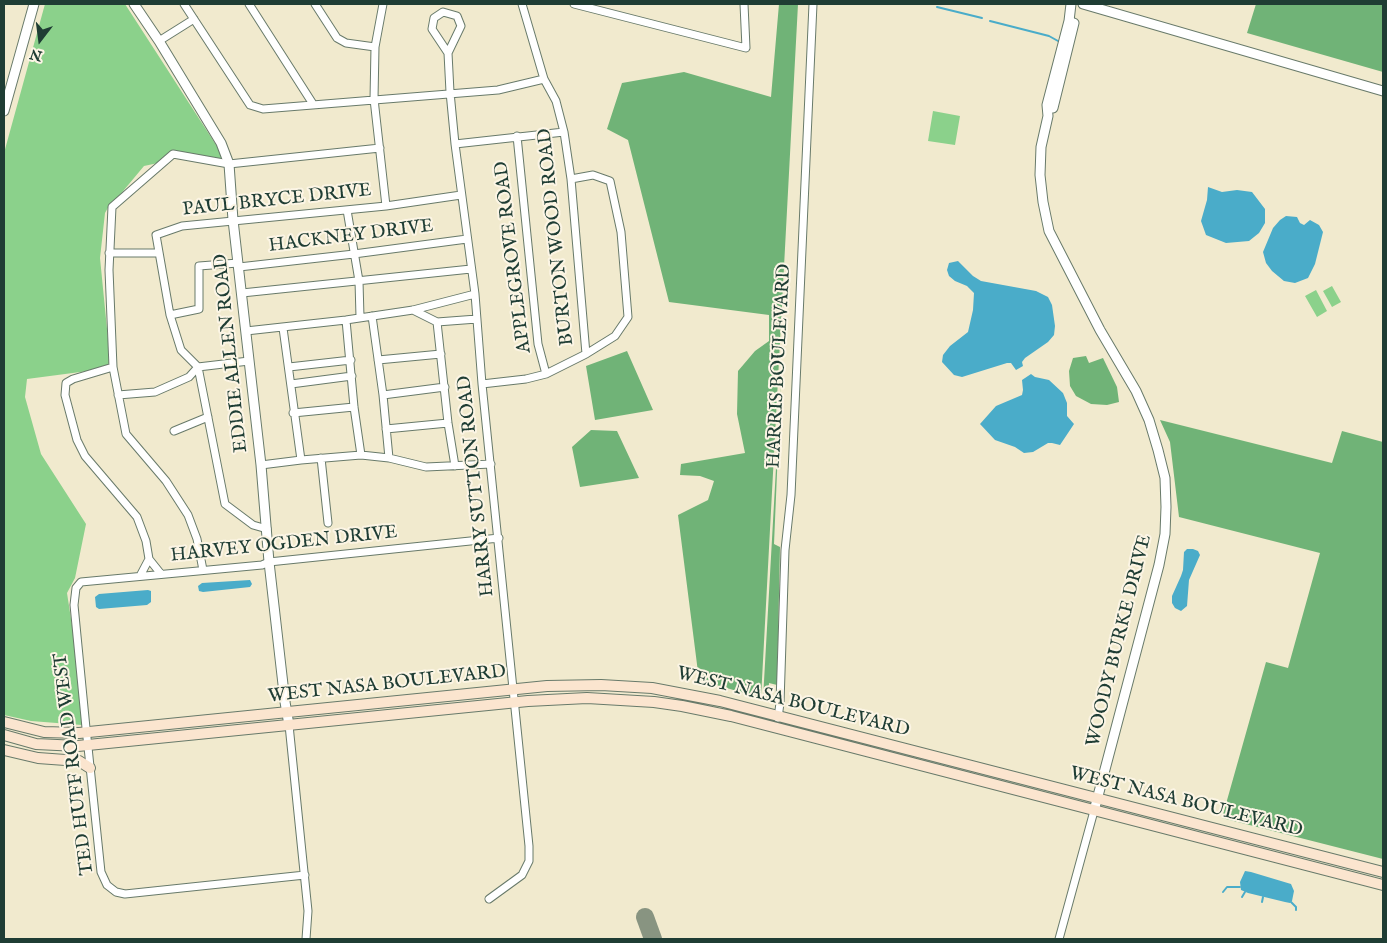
<!DOCTYPE html>
<style>
body{margin:0}
#map{position:relative;width:1387px;height:943px;overflow:hidden;background:#f1eace;font-family:"IM FELL English",serif}
canvas{display:block}
.frame{position:absolute;inset:0;border:5px solid #1f3d34;pointer-events:none}
.north{position:absolute;left:15px;top:15px;width:50px;height:50px;-webkit-text-stroke:4px #fcf5e5;paint-order:stroke;rotate:195deg;font-size:14px;font-weight:700;line-height:20px;text-align:center;color:#1f3d34}
.north::after{content:'';display:block;margin:auto;width:18px;height:22px;background:#1f3d34;clip-path:polygon(50% 0,100% 100%,50% 72%,0 100%)}
</style>
<div id="map">
<canvas width="1387" height="943"></canvas>
<div class="frame"></div>
<div class="north">N</div>
</div>
<script>
const context = document.querySelector('canvas').getContext('2d');
context.lineJoin = 'round';
function fillPath(path, color) { context.fillStyle = color; context.fill(path, 'evenodd'); }
const poly = rows => new Path2D(rows.map(r => 'M' + r).join(''));
function stroke(path, color, width, dash) { context.strokeStyle = color; context.lineWidth = width; context.lineCap = dash ? 'butt' : 'round'; context.setLineDash(dash || []); context.stroke(path); }
function drawText(font, color, halo, rows, align = 'center') {
  context.font = font + ' "IM FELL English",serif'; context.lineWidth = 4; context.setLineDash([]); context.textBaseline = 'middle'; context.strokeStyle = halo; context.fillStyle = color; for (const [text, x, y, turn = 0] of rows) {
    context.save(); context.translate(x, y); context.rotate((+turn || 0) * Math.PI / 180); context.textAlign = isNaN(turn) ? turn : align; if (halo) context.strokeText(text, 0, 0); context.fillText(text, 0, 0); context.restore();
  }
}
fillPath(poly([
 [45,4,125,4,220,151,223,159,174,151,158,163,144,166,119,196,110,204,105,213,100,258,108,339,109,365,88,371,27,379,25,397,41,454,86,524,75,578,67,593,75,645,82,725,31,721,4,715,4,153],
 [933,111,960,116,955,145,928,141],
 [1332,286,1341,302,1332,307,1323,291],
 [1316,290,1327,311,1317,317,1305,296]
]), '#8bd18b');
fillPath(poly([
 [779,4,798,4,761,698,699,680,678,515,708,500,714,481,700,476,680,475,681,464,745,453,737,414,738,371,755,351,769,341,769,315,669,302,628,140,607,129,622,83,684,72,771,97],
 [1256,4,1383,4,1383,72,1247,33],
 [627,351,653,410,595,420,586,366],
 [1086,356,1089,363,1103,358,1117,387,1119,402,1107,405,1091,404,1076,396,1070,386,1069,371,1073,358],
 [781,379,774,544,780,547,777,685,769,683,768,701,763,699],
 [1160,420,1332,463,1342,431,1383,442,1383,859,1222,818,1266,662,1288,668,1320,553,1179,517,1170,442],
 [591,430,617,431,639,478,580,487,572,447]
]), '#70b377');
fillPath(poly([
 [1208,187,1222,192,1237,190,1252,192,1265,209,1265,223,1259,233,1249,241,1226,243,1206,235,1201,221,1207,200],
 [1286,216,1297,217,1300,223,1304,225,1310,220,1319,225,1323,232,1315,264,1308,278,1295,283,1284,281,1272,271,1266,263,1263,252,1273,228,1280,220],
 [958,261,973,276,981,281,1036,291,1048,297,1052,305,1055,326,1054,335,1048,342,1025,358,1022,362,1023,366,1016,370,1011,363,1007,363,962,377,954,375,942,362,943,355,950,346,968,332,973,310,974,293,967,286,955,281,949,276,947,270,949,263],
 [1031,374,1035,377,1049,380,1063,393,1067,403,1067,416,1074,424,1060,445,1052,443,1048,443,1033,452,1024,453,1015,447,995,440,980,424,996,406,1022,395,1023,390,1022,380],
 [1187,549,1193,549,1198,551,1200,555,1189,580,1187,606,1181,611,1175,608,1172,603,1172,596,1181,576,1183,570,1184,552],
 [250,580,252,584,250,587,203,592,199,591,198,586,202,583],
 [148,590,151,591,151,602,147,605,99,609,96,607,95,597,99,594],
 [1245,871,1251,872,1291,884,1294,891,1292,901,1290,903,1285,902,1248,893,1241,890,1240,882]
]), '#4aacc9');
stroke(poly([
 [937,7,982,18],
 [990,21,1049,36,1058,41],
 [1223,892,1227,887,1240,887],
 [1242,897,1245,892],
 [1262,902,1263,897],
 [1291,902,1296,907,1296,910]
]), '#4aacc9', 2);
stroke(poly([
 [645,917,653,939]
]), '#889481', 18);
const minor = poly([
 [184,4,250,105,263,109,498,90,544,79],
 [249,4,313,104],
 [315,4,337,38,346,43,375,47],
 [383,4,375,47,374,99,386,206],
 [522,4,544,79,556,101,564,132,571,179,586,354],
 [574,4,746,48,744,4],
 [159,41,194,19],
 [448,53,432,29,434,18,443,12,457,16,461,26,448,53,450,92,455,144,475,294,482,384,529,846,529,861,522,875,489,899],
 [517,136,538,344,546,374],
 [455,144,564,132],
 [347,210,359,281,360,317],
 [109,253,159,253],
 [239,267,354,254,467,239],
 [242,293,471,269],
 [413,310,437,322,477,319],
 [170,315,199,309,199,266,238,263],
 [372,316,383,395,389,458],
 [346,320,354,407,361,455],
 [437,322,448,423,455,466],
 [283,328,301,460],
 [246,331,346,320,413,310,475,294],
 [378,360,441,354],
 [113,367,73,379,66,383,65,395,77,440,85,456,137,517,146,541,149,559],
 [289,367,351,360],
 [291,384,352,376],
 [482,384,526,379,546,374,586,354,615,336,628,317,621,232,610,181,593,175,571,179],
 [118,395,155,392,189,377,198,367,249,361],
 [383,395,445,387],
 [293,413,354,407],
 [386,429,448,423],
 [174,431,208,417],
 [321,458,328,523],
 [261,465,301,460,361,455,389,458,426,467,491,464],
 [267,529,253,525,225,504,198,367,181,350,170,315,156,235,182,226,386,206,461,195],
 [203,570,197,539,188,515,166,481,126,434,113,367,109,270,112,207,173,154,229,164,380,148],
 [140,576,149,559,161,574],
 [778,718,780,703,785,550,791,495,813,4],
 [289,725,308,911,306,939],
 [305,875,125,894,116,892,107,885,101,872,86,728,74,605,76,588,81,582,262,565,269,562,499,538],
 [1059,939,1094,811]
]);
const tertiary = poly([
 [134,4,159,41,221,143,229,164,233,220,261,465,269,562,285,702,289,725],
 [1071,4,1069,21,1047,105,1048,116,1041,147,1040,175,1043,202,1049,231,1100,330,1136,391,1149,420,1158,450,1165,478,1166,507,1165,534,1159,565,1094,811],
 [1083,4,1383,91],
 [1053,108,1074,23],
 [4,111,34,4]
]);
const secondary = poly([
 [4,722,44,732,79,733,547,686,601,685,652,688,720,701,1383,872],
 [4,735,36,744,78,746,528,701,587,698,654,702,682,706,731,716,1383,885],
 [4,750,38,758,79,761,90,768]
]);
stroke(minor, '#687a6a', 9);
stroke(tertiary, '#687a6a', 11);
stroke(secondary, '#687a6a', 12);
stroke(minor, '#fff', 7);
stroke(tertiary, '#fff', 9);
stroke(secondary, '#fbe5cf', 10);
drawText('19px', '#1f3d34', '#fcf5e5', [
 ["PAUL BRYCE DRIVE",277,201,-6],
 ["HACKNEY DRIVE",351,237,-7],
 ["BURTON WOOD ROAD",557,237,-96],
 ["APPLEGROVE ROAD",514,257,-97],
 ["EDDIE ALLEN ROAD",232,353,-96],
 ["HARRIS BOULEVARD",780,366,-87],
 ["HARRY SUTTON ROAD",477,486,-96],
 ["HARVEY OGDEN DRIVE",284,545,-6],
 ["WOODY BURKE DRIVE",1120,641,-76],
 ["WEST NASA BOULEVARD",387,685,-6],
 ["WEST NASA BOULEVARD",793,703,14],
 ["TED HUFF ROAD WEST",75,764,-97],
 ["WEST NASA BOULEVARD",1186,803,14]
]);
</script>
